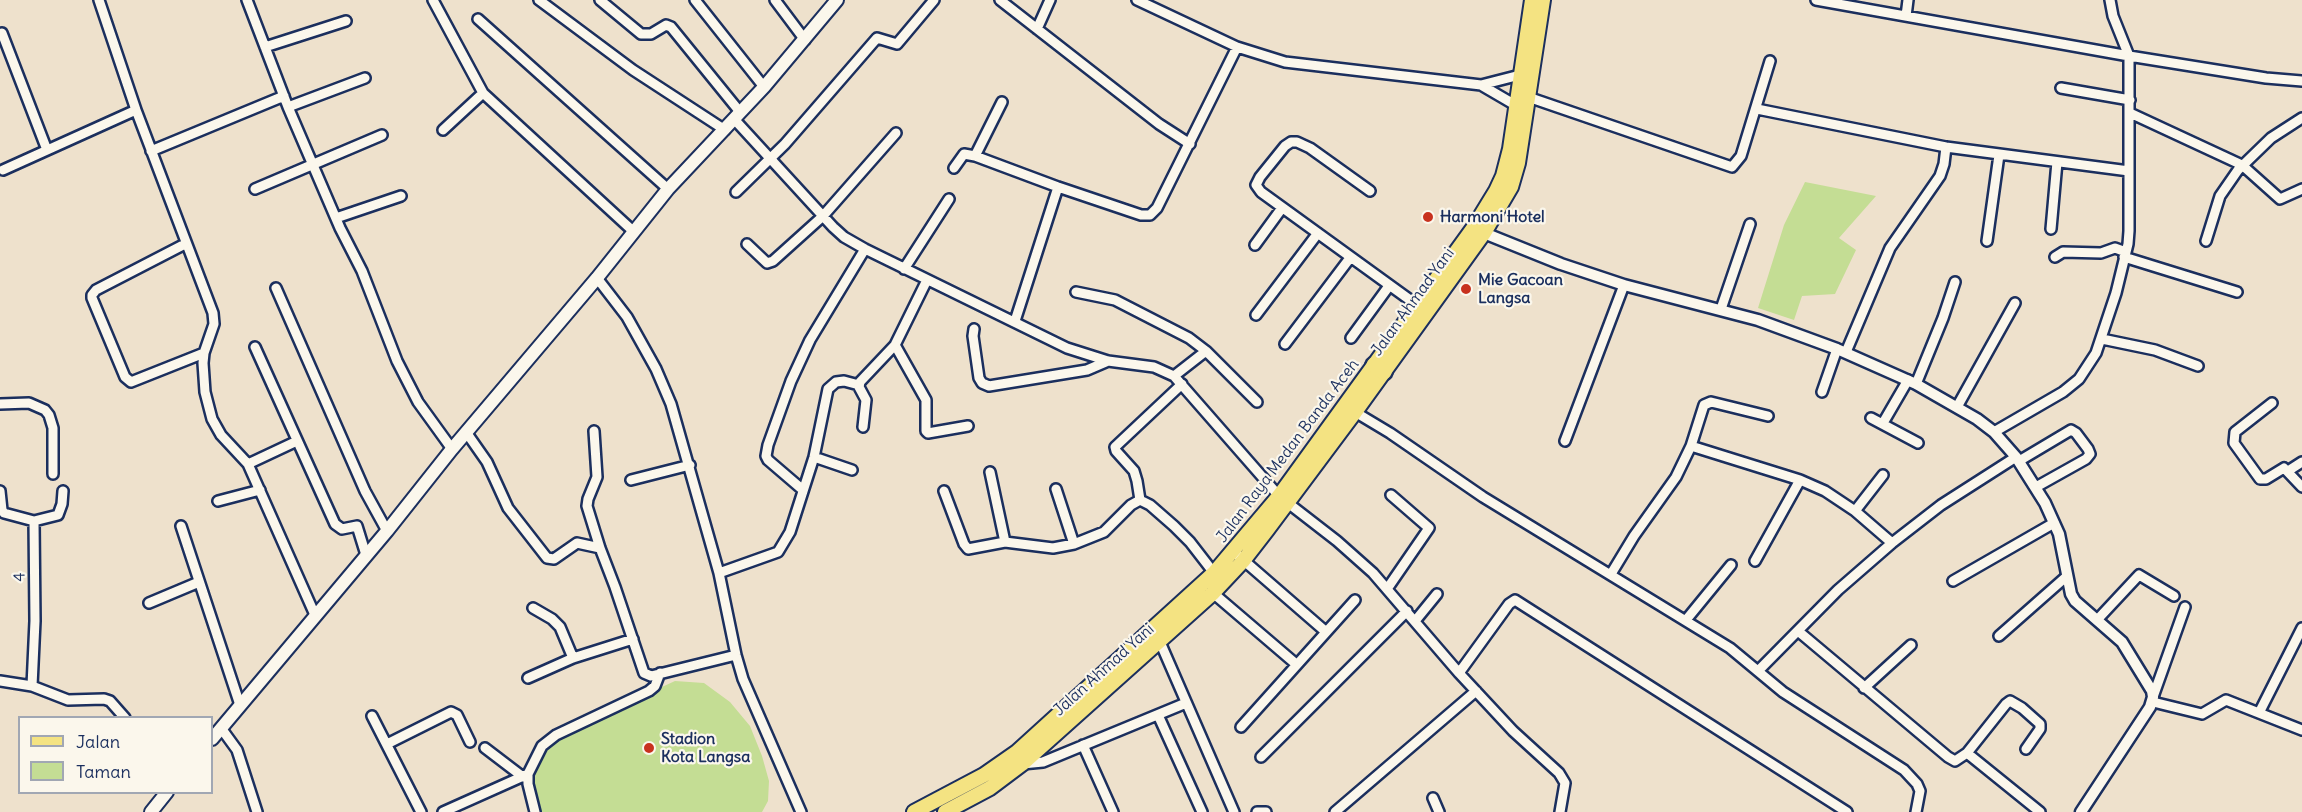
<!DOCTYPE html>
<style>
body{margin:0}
#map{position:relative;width:2302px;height:812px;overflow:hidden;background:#eee1cc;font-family:Delius,sans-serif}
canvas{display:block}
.legend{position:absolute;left:18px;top:716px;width:195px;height:78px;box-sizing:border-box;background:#fbf7ec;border:2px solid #a1a7b3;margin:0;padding:8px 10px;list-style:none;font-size:18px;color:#1b2f5e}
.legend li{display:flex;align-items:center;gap:12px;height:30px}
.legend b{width:30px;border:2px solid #a1a7b3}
</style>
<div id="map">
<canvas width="2302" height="812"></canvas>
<ul class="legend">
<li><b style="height:8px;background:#f4e382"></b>Jalan</li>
<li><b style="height:16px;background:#c4dd94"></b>Taman</li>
</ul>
</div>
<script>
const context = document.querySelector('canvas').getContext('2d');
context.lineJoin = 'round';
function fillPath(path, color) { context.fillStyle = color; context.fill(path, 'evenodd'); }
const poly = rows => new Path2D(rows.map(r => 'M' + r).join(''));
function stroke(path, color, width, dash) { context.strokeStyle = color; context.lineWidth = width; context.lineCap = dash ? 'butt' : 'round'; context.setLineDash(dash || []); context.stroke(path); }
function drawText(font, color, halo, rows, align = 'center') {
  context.font = font + ' Delius,sans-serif'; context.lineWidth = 4.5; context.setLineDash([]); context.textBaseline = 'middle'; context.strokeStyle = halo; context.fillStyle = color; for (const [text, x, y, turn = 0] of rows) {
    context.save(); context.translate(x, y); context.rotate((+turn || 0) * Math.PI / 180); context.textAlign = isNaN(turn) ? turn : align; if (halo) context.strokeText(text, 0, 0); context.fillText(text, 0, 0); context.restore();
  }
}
fillPath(poly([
 [1805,182,1876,196,1839,238,1856,250,1835,294,1802,296,1794,320,1758,308,1784,225],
 [675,681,704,683,730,702,750,726,762,756,769,781,768,801,762,812,530,812,525,781,546,740]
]), '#c4dd94');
const minor = poly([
 [99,0,136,110,213,313,214,324,204,353,203,363,205,392,212,419,221,435,248,464,315,615],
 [247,0,288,107,340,228,362,271,397,361,418,402,452,449],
 [433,0,483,93,633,231],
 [539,0,633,70,725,130],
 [600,0,641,34,651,34,666,25,671,27,740,112],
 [695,0,764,87],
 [775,0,805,40],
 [1000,0,1159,124,1190,144],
 [1137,0,1237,47,1285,62,1481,85,1520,75],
 [1816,0,2129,56,2266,78,2302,81],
 [1906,16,1908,0],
 [478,19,668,189],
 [1037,29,1050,0],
 [2,33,47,150],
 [265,47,346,21],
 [1481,85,1517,106],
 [2061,88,2130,100],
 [1528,97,1732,167,1741,156,1770,61],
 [288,107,365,78],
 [1757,109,1946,147,2129,171],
 [2130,113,2242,165,2280,199,2302,189],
 [734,119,833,227,844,237,865,249,1067,348,1108,361,1154,367,1174,376,1279,496],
 [443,130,483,93],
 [151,151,284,96],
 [975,156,1002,102],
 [954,168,964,154,975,156,1058,187,1141,215,1150,215,1157,208,1237,47],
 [3,170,136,110],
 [255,189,382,135],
 [1370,191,1310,148,1297,142,1291,142,1285,146,1260,177,1256,185,1261,192,1417,305],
 [736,192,785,144,877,38,897,44,934,0],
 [336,218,401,196],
 [2051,229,2057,162],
 [1987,241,1999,155],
 [2206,241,2220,196,2238,170,2271,138,2302,118],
 [185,244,96,290,92,295,92,298,125,377,131,382,204,353],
 [747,244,767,263,773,261,823,216,896,133],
 [1255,245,1282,208],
 [2055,257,2063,252,2101,253,2115,248,2126,252],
 [2124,257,2237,292],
 [904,269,949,199],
 [597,278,627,317,656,369,671,404,719,573,736,655,743,679,801,812],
 [276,288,365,491,387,531],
 [1076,292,1115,300,1189,338,1206,351],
 [1721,309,1750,224],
 [1256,315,1318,233],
 [1015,321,1058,187],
 [974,329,973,336,979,378,982,383,989,386,1087,370,1108,361],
 [1351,338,1389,286],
 [2102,339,2155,350,2198,366],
 [1285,344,1350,258],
 [895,345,926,400,926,431,928,433,968,426],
 [255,347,335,524,342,529,357,526,366,555],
 [1846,352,1890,248,1940,176,1944,164,1946,147],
 [1174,376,1206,351,1257,402],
 [1916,384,1943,318,1955,282],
 [1822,392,1837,349],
 [2272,403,2235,432,2234,443,2260,479,2266,479,2284,468,2302,487],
 [0,404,29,403,45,410,49,415,53,428,53,474],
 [1957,407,2015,303],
 [1355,412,1390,433,1483,497,1730,648,1783,692,1904,770,1917,784,1920,791,1916,812],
 [1871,418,1918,443],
 [1883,423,1908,380],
 [863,427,866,400,859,387,860,382,895,345,927,280],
 [594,431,597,477,588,499,587,506,600,548,615,587,644,673,651,676,736,655],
 [466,432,487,462,508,508,547,558,554,559,577,543,600,548],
 [1994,432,2063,392,2079,379,2096,353,2116,293,2128,244,2129,231,2129,56,2113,16,2110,0],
 [1565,441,1624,285],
 [1691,446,1800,480,1825,491,1855,511,1892,543],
 [814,457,852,470],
 [2019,461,2071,430,2076,433,2088,449,2090,454,2086,459,2036,487],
 [248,464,297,441],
 [2288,471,2302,462],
 [990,472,1005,542],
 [631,480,690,465],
 [1056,489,1074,544],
 [803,490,768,460,766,456,768,445,791,381,810,340,865,249],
 [0,491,2,510,4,513,34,521,35,621,32,686],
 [944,491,964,544,968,549,1005,542,1053,548,1074,544,1104,532,1131,505,1140,500,1150,505,1174,526,1190,542,1214,573],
 [1140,500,1137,481,1134,471,1116,451,1115,447,1182,384],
 [218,501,260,490],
 [1288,503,1337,541,1373,573,1459,673,1513,731,1559,773,1565,783,1560,812],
 [1855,511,1883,475],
 [34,521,58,515,62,504,63,491],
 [181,526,240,705],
 [1234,552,1325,631],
 [1755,561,1800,480],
 [719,573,778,552,790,532,814,457,828,389,836,382,844,381,859,385],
 [1611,574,1634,536,1676,477,1691,446,1704,405,1711,402,1768,416],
 [1953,581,2054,523],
 [1387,589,1429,528,1391,495],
 [1213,593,1296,664],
 [149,603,199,582],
 [533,608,552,619,560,627,573,658],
 [1686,620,1731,565],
 [2097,620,2139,575,2174,596],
 [1415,621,1437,594],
 [1798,631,1948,757,1955,761,1967,753,2040,812],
 [1999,636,2067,576],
 [1160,642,1234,812],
 [1758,671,1838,590,1892,543,1941,505,2016,457],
 [1459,673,1509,604,1515,600,1847,812],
 [528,678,573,658,633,639],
 [0,681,32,686,68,700,104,699,110,701,125,718],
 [1864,688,1911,645],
 [2153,697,2185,607],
 [2153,702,2202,714,2226,700,2302,730],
 [2259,713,2302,628],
 [1158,715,1202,812],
 [372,716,421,812],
 [1241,727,1355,600],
 [221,728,237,750,257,812],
 [387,744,451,712,457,715,470,742],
 [1083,745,1113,812],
 [485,748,523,777],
 [1967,753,2006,704,2010,701,2022,708,2040,724,2040,729,2026,749],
 [1261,757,1407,611],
 [1022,764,1043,762,1186,703],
 [1433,798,1439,812],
 [443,812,528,774],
 [535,812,528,784,528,774,542,746,556,735,649,691,655,686,660,673],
 [1257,812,1266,812],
 [1335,812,1476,691]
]);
const tertiary = poly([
 [1484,233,1561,264,1624,285,1758,320,1837,349,1916,384,1977,419,1994,432,2016,457,2045,503,2059,534,2071,594,2075,601,2122,642,2152,691,2153,697,2150,707,2081,812]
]);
const secondary = poly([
 [212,739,387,531,452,449,597,278,668,189,764,87,837,0],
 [151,812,167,792]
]);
const primary = poly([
 [914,812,984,775,1017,752,1214,573,1279,496,1474,227,1496,191,1503,176,1510,149,1532,0],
 [945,812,990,788,1022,764,1213,593,1243,561,1267,530,1355,412,1484,233,1511,187,1518,163,1543,0]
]);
const trunk = poly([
 [1374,365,1384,372]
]);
stroke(minor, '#1b2f5e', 14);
stroke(tertiary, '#1b2f5e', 15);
stroke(secondary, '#1b2f5e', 16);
stroke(primary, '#1b2f5e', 18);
stroke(trunk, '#1b2f5e', 20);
stroke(minor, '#fbf7ec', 9);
stroke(tertiary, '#fbf7ec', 10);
stroke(secondary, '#fbf7ec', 12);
stroke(primary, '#f4e382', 14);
stroke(trunk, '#f4e382', 15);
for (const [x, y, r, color] of [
 [1428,217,6,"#c8321e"],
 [1466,289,6,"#c8321e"],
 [649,748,6,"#c8321e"]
]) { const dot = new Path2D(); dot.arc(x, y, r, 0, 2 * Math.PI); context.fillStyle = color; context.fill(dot); stroke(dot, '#fbf7ec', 2); }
drawText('bold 16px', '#1b2f5e', '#fbf7ec', [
 ["Harmoni Hotel",1440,217],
 ["Mie Gacoan",1478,280],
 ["Langsa",1478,298],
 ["Stadion",661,739],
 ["Kota Langsa",661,757]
], 'left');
drawText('16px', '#1b2f5e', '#fbf7ec', [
 ["Jalan Ahmad Yani",1413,302,-54],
 ["Jalan Raya Medan Banda Aceh",1288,451,-53],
 ["4",20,577,-91],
 ["Jalan Ahmad Yani",1104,670,-42]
]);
</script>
